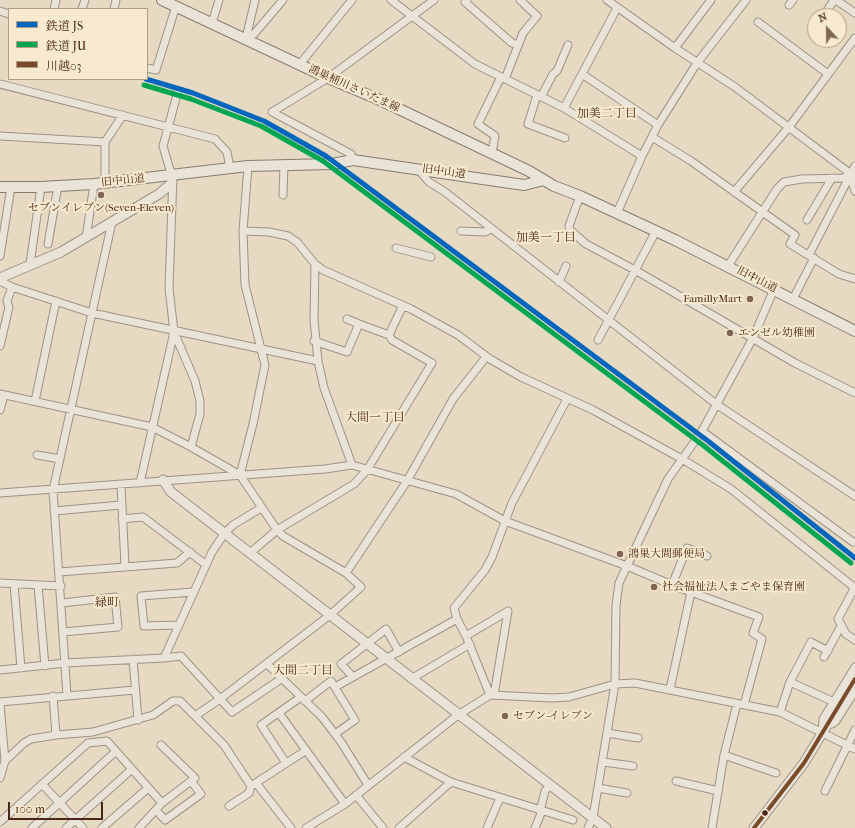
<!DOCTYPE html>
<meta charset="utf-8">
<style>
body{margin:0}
#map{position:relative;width:855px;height:828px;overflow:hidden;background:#e6dac3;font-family:"IM FELL French Canon","Noto Serif JP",serif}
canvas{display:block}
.legend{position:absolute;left:8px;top:8px;width:140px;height:72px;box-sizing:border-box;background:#f8eacf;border:1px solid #b29c86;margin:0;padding:5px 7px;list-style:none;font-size:12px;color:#4a2619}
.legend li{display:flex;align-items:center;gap:8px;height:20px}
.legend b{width:20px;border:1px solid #b29c86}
.north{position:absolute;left:807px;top:8px;width:40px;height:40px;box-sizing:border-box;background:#f8eacf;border:1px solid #b29c86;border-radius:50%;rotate:338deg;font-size:11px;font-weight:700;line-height:16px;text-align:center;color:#4a2619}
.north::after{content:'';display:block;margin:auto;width:14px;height:18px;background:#816554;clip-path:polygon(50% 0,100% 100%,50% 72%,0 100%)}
.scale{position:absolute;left:8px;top:802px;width:95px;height:18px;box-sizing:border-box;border:2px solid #4a2619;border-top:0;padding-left:5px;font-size:12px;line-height:14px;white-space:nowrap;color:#4a2619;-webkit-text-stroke:3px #f8eacf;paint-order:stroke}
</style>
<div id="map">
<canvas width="855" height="828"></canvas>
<ul class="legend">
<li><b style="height:5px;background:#0065bd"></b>鉄道 JS</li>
<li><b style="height:5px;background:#00a651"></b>鉄道 JU</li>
<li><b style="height:5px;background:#7a4b2a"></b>川越03</li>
</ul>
<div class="north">N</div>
<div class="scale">100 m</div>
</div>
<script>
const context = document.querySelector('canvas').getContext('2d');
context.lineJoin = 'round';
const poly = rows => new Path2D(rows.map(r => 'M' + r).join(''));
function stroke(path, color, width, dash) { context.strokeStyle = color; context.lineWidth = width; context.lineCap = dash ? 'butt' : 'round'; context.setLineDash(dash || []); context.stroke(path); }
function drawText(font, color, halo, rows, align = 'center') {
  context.font = font + ' "IM FELL French Canon","Noto Serif JP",serif'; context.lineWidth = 4; context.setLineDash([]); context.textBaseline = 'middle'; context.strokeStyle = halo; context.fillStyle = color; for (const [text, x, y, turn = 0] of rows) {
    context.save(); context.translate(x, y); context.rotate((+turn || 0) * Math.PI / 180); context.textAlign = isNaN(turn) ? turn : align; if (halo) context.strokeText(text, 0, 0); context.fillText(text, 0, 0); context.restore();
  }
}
const minor = poly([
 [391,0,475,64,564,108,642,156],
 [467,0,465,2,512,43,518,45],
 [607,0,675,48,735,87,855,177],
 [836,0,855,13],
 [789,5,793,0],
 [54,9,56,0],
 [82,9,85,0],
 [114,9,116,0],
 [0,11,9,14],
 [824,15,834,0],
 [758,22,828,74],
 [212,23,219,0],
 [246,38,254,34,283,0],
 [246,38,255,0],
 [675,48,711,0],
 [300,64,352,0],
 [147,68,156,70,176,6],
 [582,74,658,125],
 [505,79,523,33,537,16,520,0],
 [0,84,215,139,227,152,230,168],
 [178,91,163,146,170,170,173,175,169,288,174,332,195,381,200,401,200,414,191,447],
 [537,95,528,124,565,138],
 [541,97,553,74,557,71,568,45],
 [564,108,617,8],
 [0,136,105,142],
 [652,137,691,161,795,235,790,244,839,274,855,279],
 [492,153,495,136,478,124,501,77],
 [353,160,351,154,272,112,328,78,434,0],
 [418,169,429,182,445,192,716,404,855,496],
 [850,175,855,191],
 [105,182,105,142,123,115],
 [734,192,789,127,855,38],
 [283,195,284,165],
 [580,196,569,226,570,230,586,244,635,270,795,363,855,393],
 [617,213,642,156,658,125,697,63,746,0],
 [807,220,832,178],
 [243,231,269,232,288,236,297,242,315,264,323,270,411,309,458,335,490,359,521,377,593,410,682,459,731,489,855,588],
 [461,231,485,232,491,229],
 [86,238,94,184],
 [48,244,58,186],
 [396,248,431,257],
 [809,255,855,166],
 [0,256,11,187],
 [30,264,41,187],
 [315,264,314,320,318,361,324,388,352,465],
 [728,266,777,189,784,182,802,179,843,178,850,175],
 [0,281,12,287,92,313,318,361],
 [559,282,566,266],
 [793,299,814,258],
 [359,324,389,335],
 [598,340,656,231],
 [314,341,347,352,359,324,347,319],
 [0,346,9,307,7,301,12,287],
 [0,394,152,427,191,447,240,475,277,530,283,536,346,573,361,587,330,615,220,699,195,716],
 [35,401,56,301],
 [0,410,4,395],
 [702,431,853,542],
 [37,455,60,459],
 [240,475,253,424,265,365,245,285,243,231,248,166],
 [140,483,174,332],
 [121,485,125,566],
 [0,493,325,469,352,465,456,494,505,521,627,566,672,585,759,617,753,633,762,639,744,705],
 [54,511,121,505],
 [122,519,143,517,205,564],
 [250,553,277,530,354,484,367,470,432,363,392,340,389,335,403,305],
 [59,572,177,563,190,552],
 [346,573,407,481,453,399,486,357],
 [0,583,61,586],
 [14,584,21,668],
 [38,585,45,666],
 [672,585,687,548,707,556],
 [855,587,838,619,846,634,855,640],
 [62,603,115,597,118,627,63,632],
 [179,625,144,626,141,596,193,592],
 [466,636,508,611,494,695],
 [824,657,841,626],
 [164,658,181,656,232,712,281,679],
 [133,659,138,720],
 [267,664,322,717,341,742,368,785],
 [0,670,65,663,164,658,212,552,224,534,233,525,261,508],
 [353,677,341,664,386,629,399,652],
 [411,679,470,644],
 [790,682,834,702],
 [335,687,457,619],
 [670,689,691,592],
 [67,695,53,490,112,222],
 [490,695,466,636,457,619,454,608,485,570,492,557,512,503,567,399],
 [53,696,56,735],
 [305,701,331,681,355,720,335,734],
 [0,702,135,690],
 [0,704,5,761,0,778],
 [780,712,790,682,811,642,828,651],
 [279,713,345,804],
 [828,722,832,724,836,721,855,691],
 [822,732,823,719,855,667],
 [607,733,638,738],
 [724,755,776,773],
 [404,757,451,782,573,820],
 [5,761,24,743,31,739,56,735,93,732,153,715,173,701,180,701,224,745,251,786],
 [603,762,633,766],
 [286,763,261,725,301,697],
 [676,781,718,791],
 [256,783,291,828],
 [42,784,83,828],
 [598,788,627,793],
 [825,791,855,730],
 [356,795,383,828],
 [229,806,249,793,251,786,305,751],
 [156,810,165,820,201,794,191,781],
 [540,811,545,791,550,785],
 [0,822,88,743,107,741,162,803],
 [32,828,115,752],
 [66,828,131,770],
 [102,828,147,789],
 [139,828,162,803,195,778,161,745],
 [306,828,345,804,458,715,490,695,552,698,569,697,615,684,635,683,780,712,855,749],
 [399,828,451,782],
 [487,828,500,798],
 [535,828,542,811],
 [588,828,593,817,595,805,615,684,616,605,619,583,668,479,702,431,753,338,774,289],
 [712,828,724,755,737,704]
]);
const tertiary = poly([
 [0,278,61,252,159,194,172,183],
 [163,480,171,492,606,828],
 [754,828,804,763,855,679]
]);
const secondary = poly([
 [162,0,328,78,380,100,529,171,554,186,580,196,675,240,855,331],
 [0,187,41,187,94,184,248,166,332,164,353,160,517,184,524,185,544,180]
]);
stroke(minor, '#9e9284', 9);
stroke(tertiary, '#9e9284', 11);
stroke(secondary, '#877b6e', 12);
stroke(minor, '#eae4d8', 7);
stroke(tertiary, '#eae4d8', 9);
stroke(secondary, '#eae4d8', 10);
stroke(poly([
 [754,828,804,763,855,679]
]), '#7a4b2a', 4);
stroke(poly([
 [146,79,193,93,264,121,326,156,708,441,855,558]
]), '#0065bd', 5);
stroke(poly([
 [144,85,191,99,261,126,323,161,704,446,851,563]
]), '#00a651', 5);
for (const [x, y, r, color] of [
 [101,195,4,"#816554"],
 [750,299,4,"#816554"],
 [730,333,4,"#816554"],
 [620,554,4,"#816554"],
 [654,587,4,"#816554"],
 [505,716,4,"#816554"],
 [765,813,3.5,"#4a2619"]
]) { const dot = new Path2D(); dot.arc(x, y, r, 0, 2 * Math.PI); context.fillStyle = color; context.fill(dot); stroke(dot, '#f8eacf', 1.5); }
drawText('11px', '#4a2619', '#f8eacf', [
 ["鴻巣桶川さいたま線",354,89,24],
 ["旧中山道",444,172,8],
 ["旧中山道",123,181,-6],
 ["旧中山道",757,280,27]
]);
drawText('11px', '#4a2619', '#f8eacf', [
 ["セブンイレブン(Seven-Eleven)",101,208,"center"],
 ["FamillyMart",742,299,"right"],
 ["エンゼル幼稚園",738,333],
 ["鴻巣大間郵便局",628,554],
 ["社会福祉法人まごやま保育園",662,587],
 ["セブン-イレブン",513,716]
], 'left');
drawText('12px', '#4a2619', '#f8eacf', [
 ["加美二丁目",607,114],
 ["加美一丁目",546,238],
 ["大間一丁目",375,418],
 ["緑町",107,603],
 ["大間二丁目",303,671]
]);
</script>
